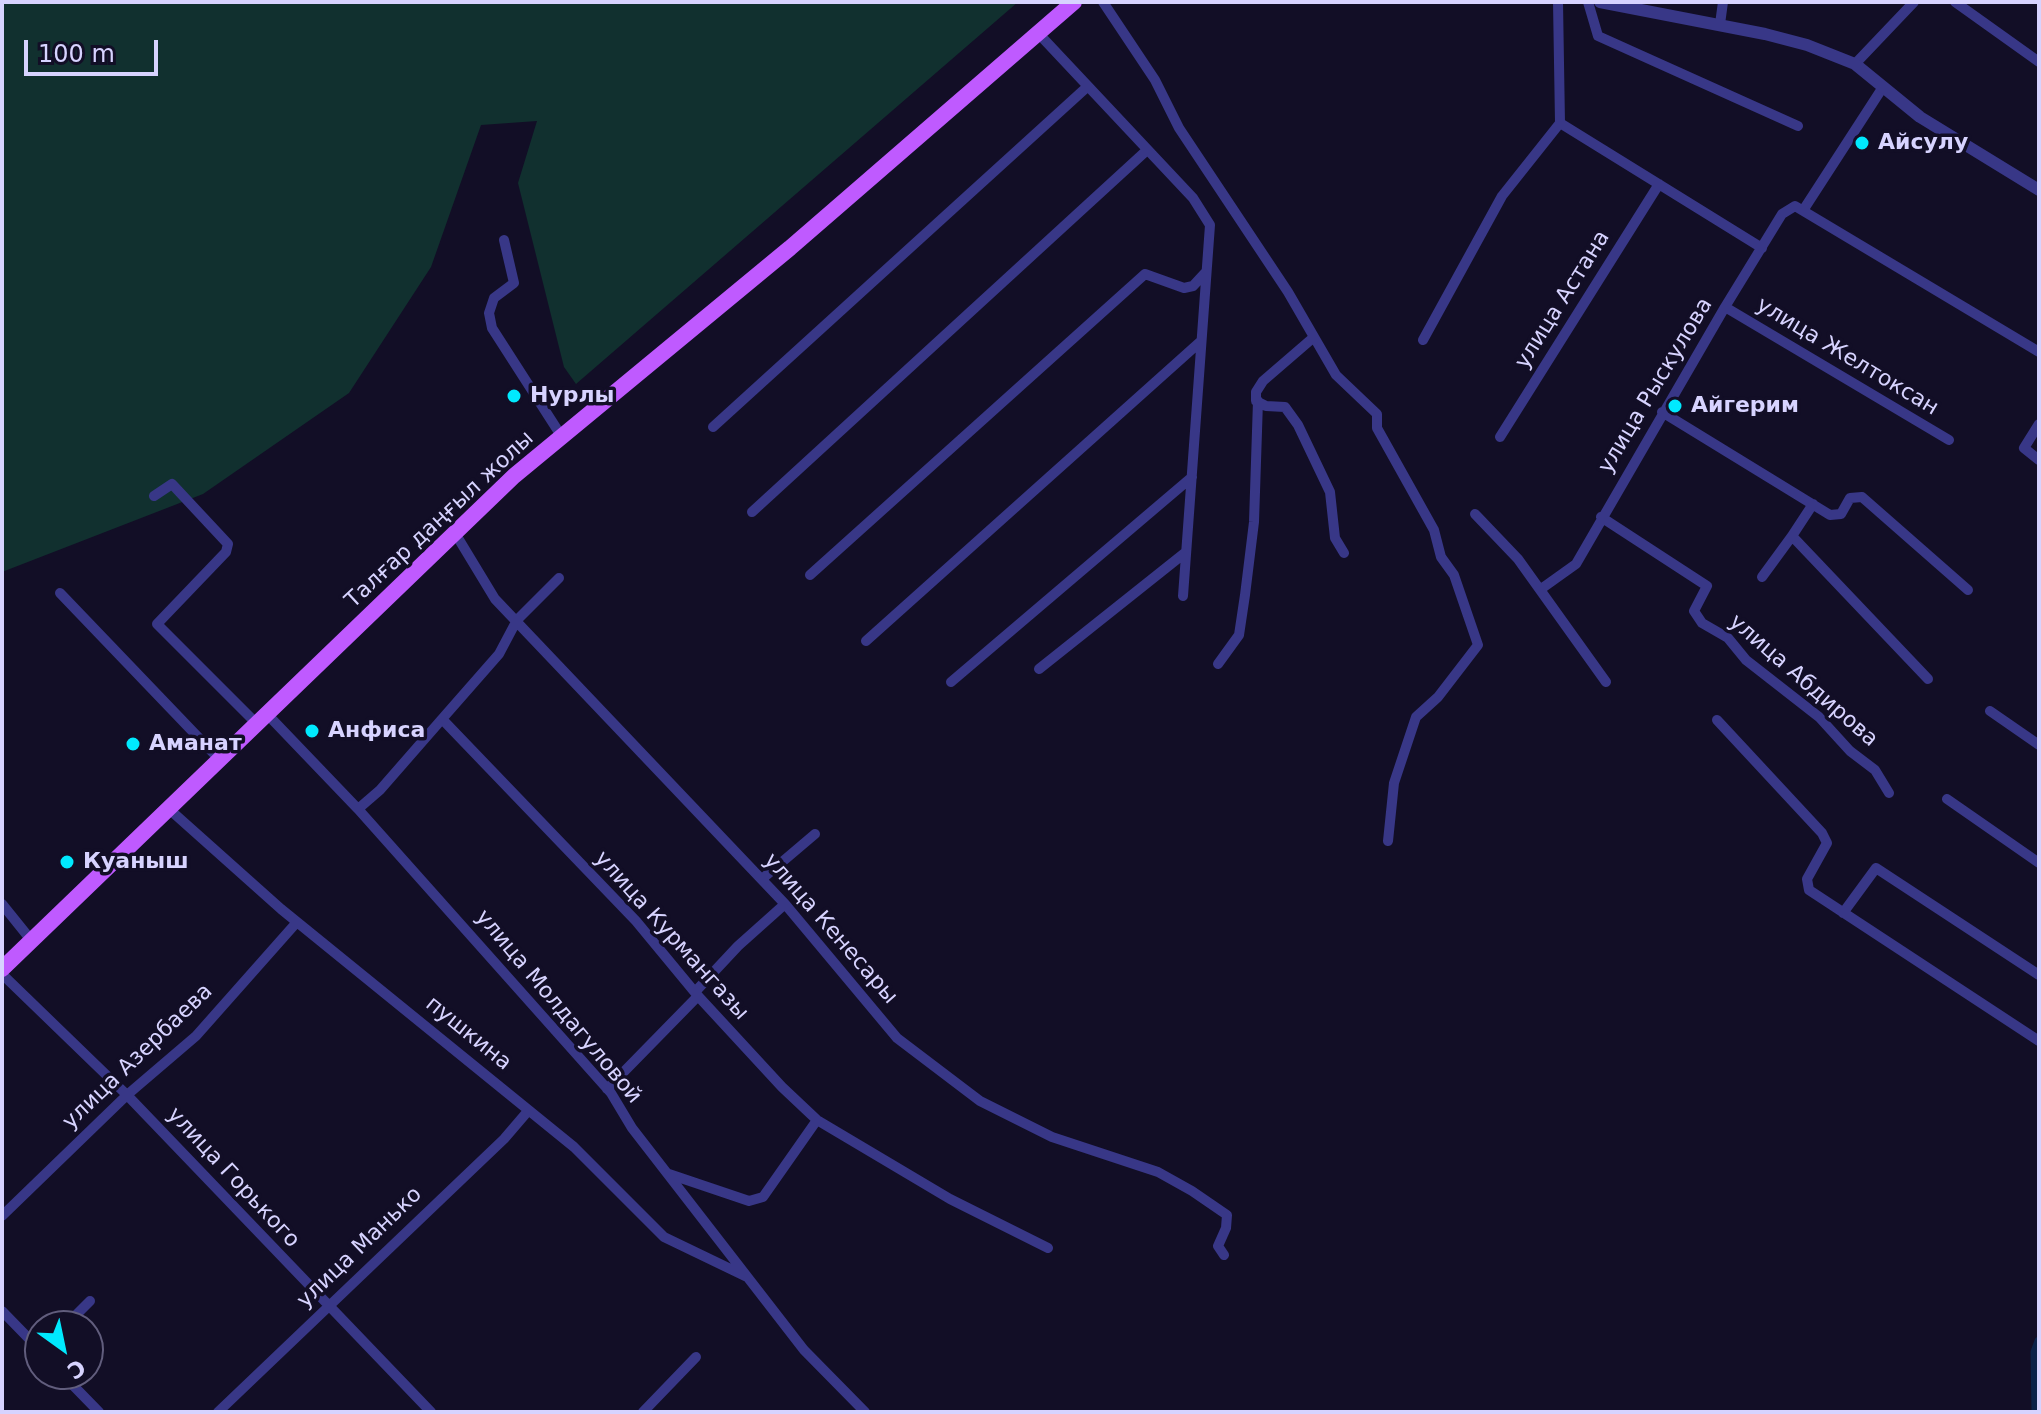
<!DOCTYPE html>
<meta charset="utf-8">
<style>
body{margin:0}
#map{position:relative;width:2041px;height:1414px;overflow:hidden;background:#120e26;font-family:"DejaVu Sans",sans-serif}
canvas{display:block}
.frame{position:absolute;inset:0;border:4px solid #d7d3ff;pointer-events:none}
.north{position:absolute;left:24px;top:1310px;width:80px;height:80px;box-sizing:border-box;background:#120e26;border:2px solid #615d7d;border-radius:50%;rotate:147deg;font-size:22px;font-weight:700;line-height:32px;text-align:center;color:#d7d3ff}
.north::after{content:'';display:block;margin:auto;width:28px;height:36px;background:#00e9fe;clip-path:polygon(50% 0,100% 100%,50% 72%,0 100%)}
.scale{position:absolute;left:24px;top:40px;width:134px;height:36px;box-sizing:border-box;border:4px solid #d7d3ff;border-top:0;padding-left:10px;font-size:24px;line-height:28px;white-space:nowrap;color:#d7d3ff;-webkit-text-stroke:6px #120e26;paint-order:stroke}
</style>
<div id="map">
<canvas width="2041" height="1414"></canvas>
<div class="frame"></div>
<div class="north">С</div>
<div class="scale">100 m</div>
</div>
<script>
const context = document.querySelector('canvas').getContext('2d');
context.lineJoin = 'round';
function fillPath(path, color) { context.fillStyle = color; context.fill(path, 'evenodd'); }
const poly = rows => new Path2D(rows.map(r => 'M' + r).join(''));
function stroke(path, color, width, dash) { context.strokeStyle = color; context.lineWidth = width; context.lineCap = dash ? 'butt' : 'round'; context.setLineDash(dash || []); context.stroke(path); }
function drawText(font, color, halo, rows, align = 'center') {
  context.font = font + ' "DejaVu Sans",sans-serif'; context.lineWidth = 7; context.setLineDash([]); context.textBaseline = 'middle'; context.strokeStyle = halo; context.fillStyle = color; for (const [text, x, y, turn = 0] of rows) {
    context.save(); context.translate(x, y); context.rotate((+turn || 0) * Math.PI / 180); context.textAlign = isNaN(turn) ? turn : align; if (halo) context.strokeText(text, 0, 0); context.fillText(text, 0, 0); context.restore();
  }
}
fillPath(poly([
 [2,2,1018,2,576,384,564,367,518,183,537,121,481,125,431,267,349,393,203,494,2,572]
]), '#11302f');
stroke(poly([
 [2036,1412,2035,1352,2039,1341]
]), '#0a2249', 9);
stroke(poly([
 [1103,2,1155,80,1179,128,1288,292,1336,375,1377,414,1377,428,1434,530,1441,557,1454,575,1478,645,1438,697,1416,717,1394,783,1388,841],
 [1558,2,1560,123,1762,248],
 [1588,2,1598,36,1798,126],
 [1955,2,2039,62],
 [1720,24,1723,2],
 [1038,33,1193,198,1210,225,1183,596],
 [1855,64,1914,2],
 [1804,209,1883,87],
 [504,240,514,283,494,298,489,313,492,328,562,437],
 [1725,307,1949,440],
 [1314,337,1263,381,1256,392,1256,401,1266,406,1285,407,1298,425,1330,492,1335,538,1344,553],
 [1423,340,1502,196,1560,123],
 [1662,412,1830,515,1841,514,1850,498,1862,497,1968,590],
 [2039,424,2024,448,2039,460],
 [713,427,1087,87],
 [1500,437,1659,184],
 [154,496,172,484,228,544,226,552,157,624,257,724],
 [1813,504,1792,536,1928,679],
 [752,512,1146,151],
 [1475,514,1518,559,1606,682],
 [1601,517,1707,586,1694,611,1702,623,1728,638,1746,660,1819,717,1850,751,1875,770,1889,793],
 [455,533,495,599,785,904,897,1038,980,1101,1052,1137,1158,1172,1192,1191,1227,1215,1226,1228,1218,1246,1224,1255],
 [810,575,1145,274,1184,288,1193,286,1206,272],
 [1762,577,1792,536],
 [559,578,517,620,499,654,442,719,636,921,698,996,782,1087,817,1120,950,1199,1048,1248],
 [1541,589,1576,564,1725,307,1782,214,1795,206,2039,352],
 [60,593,220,760],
 [866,641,1200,342],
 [1218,664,1239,635,1245,595,1254,522,1258,401],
 [1039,669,1186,552],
 [951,682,1192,477],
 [1990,711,2039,745],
 [267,714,358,809,611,1093,632,1128,804,1350,865,1412],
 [1717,720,1822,833,1827,843,1807,879,1809,890,2039,1041],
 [1947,799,2039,863],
 [169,809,281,909,574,1147,664,1237,745,1276],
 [358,809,380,790,442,719],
 [762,879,815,834],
 [2,904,31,940],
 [1843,913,1876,868,2039,975],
 [2,974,127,1095,431,1412],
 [695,992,738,946,785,904],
 [607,1089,698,996],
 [669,1174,749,1201,763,1197,817,1120],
 [2,1216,127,1095,196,1036,297,922],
 [2,1311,40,1350],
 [65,1326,90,1301],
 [62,1374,99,1412],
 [218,1412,504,1139,528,1111],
 [643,1412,696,1357]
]), '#383787', 10);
stroke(poly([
 [1600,2,1765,34,1807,45,1855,64,1920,117,2039,190]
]), '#383787', 12);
stroke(poly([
 [2,969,514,476,790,248,1074,2]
]), '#bf5aff', 16);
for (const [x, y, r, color] of [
 [1862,143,8,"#00e9fe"],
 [514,396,8,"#00e9fe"],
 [1675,406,8,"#00e9fe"],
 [312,731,8,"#00e9fe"],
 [133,744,8,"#00e9fe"],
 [67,862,8,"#00e9fe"]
]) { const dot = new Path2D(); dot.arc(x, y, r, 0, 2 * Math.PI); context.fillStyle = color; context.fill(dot); stroke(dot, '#120e26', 3); }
drawText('bold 22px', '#d7d3ff', '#120e26', [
 ["Айсулу",1878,143],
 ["Нурлы",530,396],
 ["Айгерим",1691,406],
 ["Анфиса",328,731],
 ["Аманат",149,744],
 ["Куаныш",83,862]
], 'left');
drawText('22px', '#d7d3ff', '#120e26', [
 ["улица Астана",1563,300,-58],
 ["улица Желтоксан",1847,357,31],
 ["улица Рыскулова",1656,386,-59],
 ["Талғар даңғыл жолы",440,520,-43],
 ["улица Абдирова",1803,681,41],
 ["улица Кенесары",830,929,49],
 ["улица Курмангазы",671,936,48],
 ["улица Молдагуловой",558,1007,50],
 ["пушкина",468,1034,39],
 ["улица Азербаева",138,1057,-44],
 ["улица Горького",233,1178,47],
 ["улица Манько",360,1248,-44]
]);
</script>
